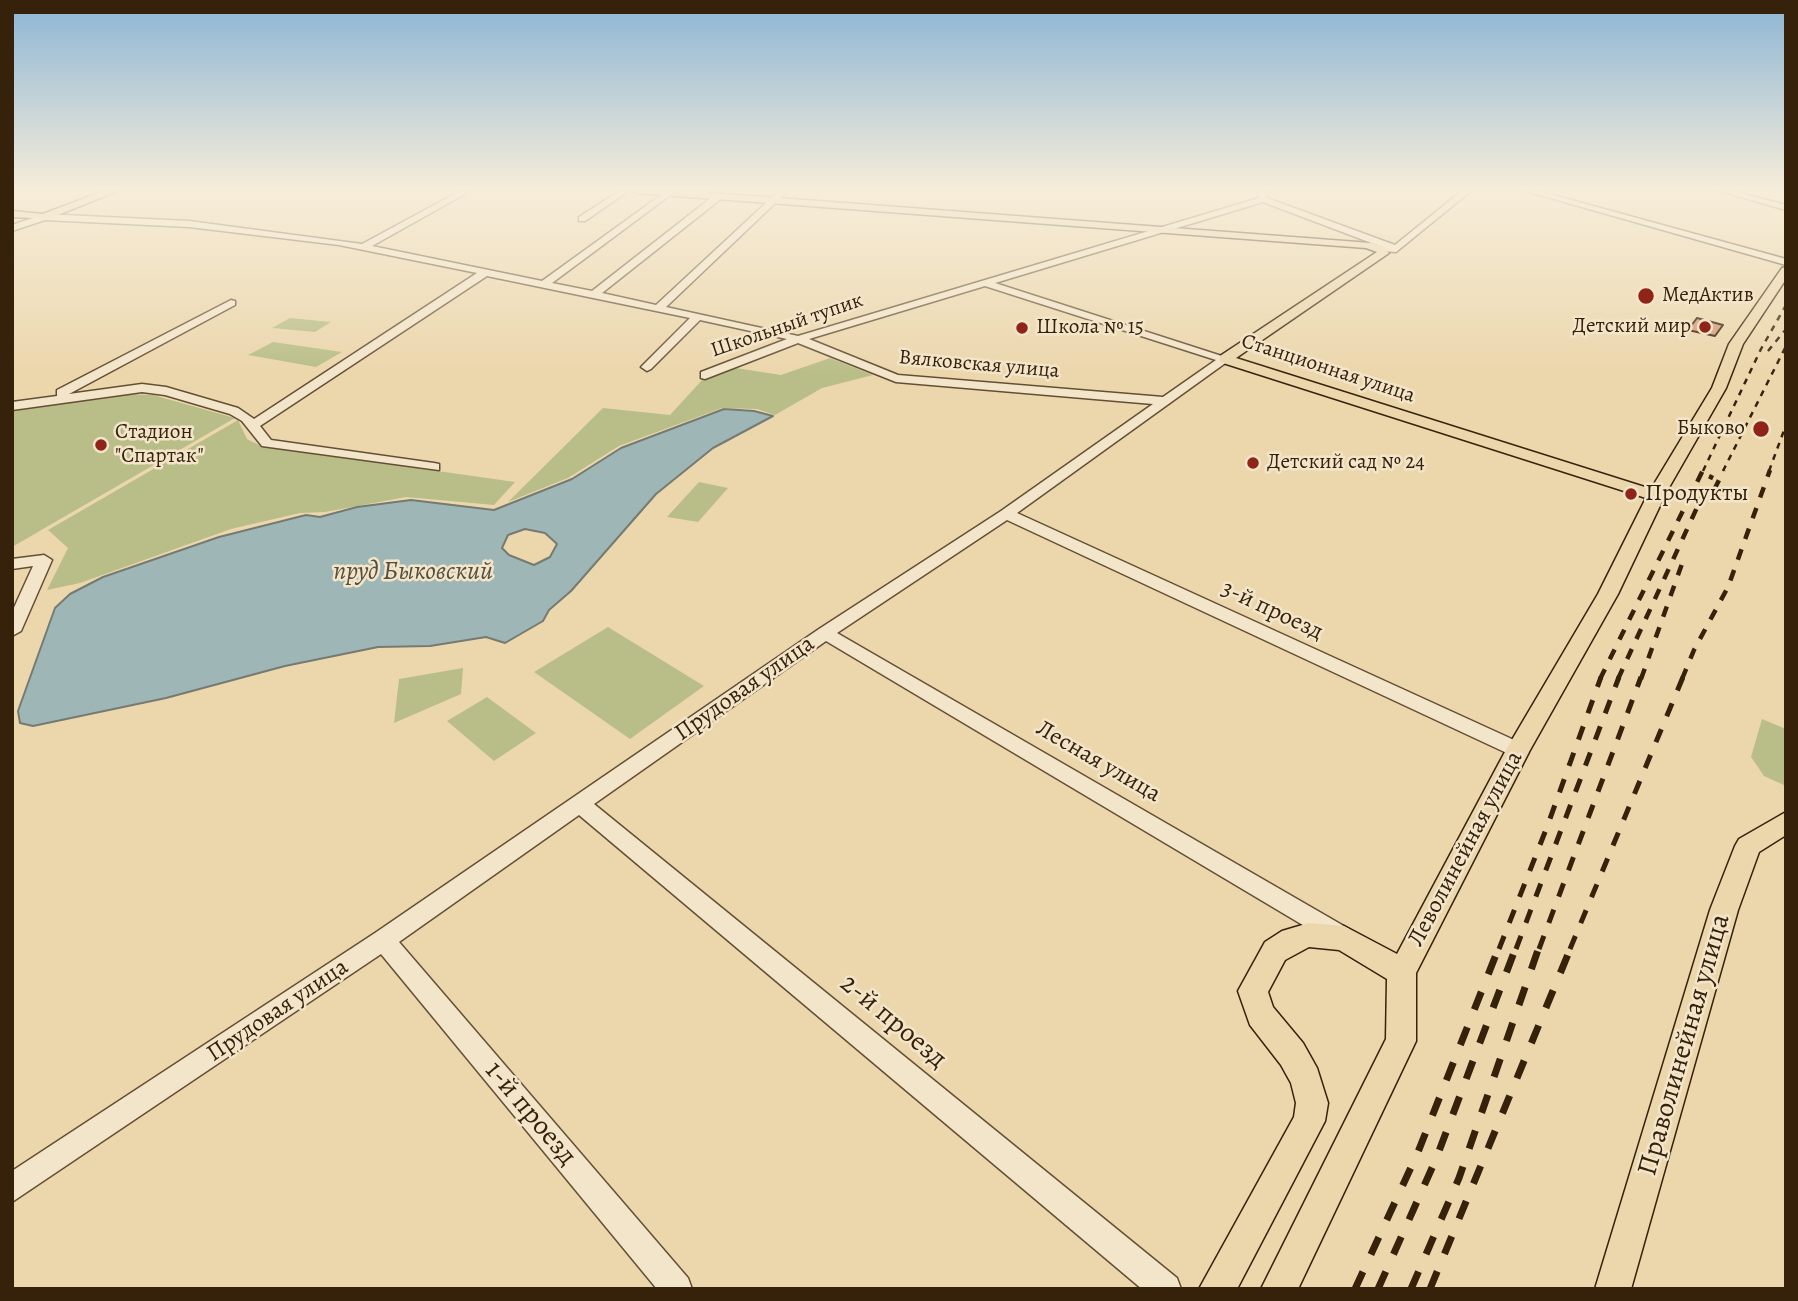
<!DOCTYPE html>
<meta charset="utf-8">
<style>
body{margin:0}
#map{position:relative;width:1798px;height:1301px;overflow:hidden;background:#ecd7ad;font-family:Alegreya,serif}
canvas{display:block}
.frame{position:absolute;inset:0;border:14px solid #36220b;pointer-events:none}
</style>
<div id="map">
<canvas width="1798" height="1301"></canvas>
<div class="frame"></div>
</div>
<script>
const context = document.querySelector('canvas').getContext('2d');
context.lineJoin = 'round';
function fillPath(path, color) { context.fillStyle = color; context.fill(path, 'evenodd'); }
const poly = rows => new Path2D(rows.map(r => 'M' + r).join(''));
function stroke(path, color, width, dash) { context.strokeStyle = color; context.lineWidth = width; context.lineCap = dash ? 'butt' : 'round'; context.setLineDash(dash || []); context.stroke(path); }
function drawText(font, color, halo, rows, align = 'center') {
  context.font = font + ' Alegreya,serif'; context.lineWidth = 5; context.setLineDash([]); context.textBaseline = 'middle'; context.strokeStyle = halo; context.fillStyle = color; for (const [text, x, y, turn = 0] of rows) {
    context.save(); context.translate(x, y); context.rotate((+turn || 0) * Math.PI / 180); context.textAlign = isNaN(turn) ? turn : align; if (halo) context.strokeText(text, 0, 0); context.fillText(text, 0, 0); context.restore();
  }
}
fillPath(poly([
 [290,318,331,322,315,332,272,328],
 [273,342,342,352,316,367,248,355],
 [830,358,873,375,822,388,775,415,757,409,722,408,619,446,568,478,508,502,603,408,670,415,703,379,736,368,781,375],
 [124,394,153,395,235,418,12,547,12,411,36,404],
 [238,420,247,439,261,446,515,482,494,505,406,497,325,512,300,513,231,529,80,583,47,590,68,548,48,530],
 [699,482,728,488,698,522,667,517],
 [608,627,704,686,630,739,534,672],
 [463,668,461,694,394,723,399,679],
 [487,697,536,733,494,761,447,721],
 [1762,719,1786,729,1786,786,1764,776,1751,757]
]), '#b9be89');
const water = poly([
 [724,409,754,411,773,416,713,448,656,494,571,591,549,610,543,621,505,643,486,637,430,646,378,647,285,666,166,698,33,726,20,723,18,711,55,608,70,594,103,577,219,537,306,515,320,517,357,507,411,500,494,510,572,479,621,448,724,409],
 [525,529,545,533,557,544,550,557,534,565,509,555,502,548,508,535,525,529]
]);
fillPath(water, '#9fb6b6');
stroke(water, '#757b72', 2);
const building = poly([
 [1697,318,1723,325,1715,336,1688,330,1697,318]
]);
fillPath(building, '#d69877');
stroke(building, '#36220b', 2);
const minor = poly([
 [462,190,472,190,372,246,542,281,668,190,677,190,552,283,592,291,716,194,722,194,722,198,602,293,656,305,780,190,789,190,666,307,798,336,1259,198,1257,190,1265,190,1267,198,1395,245,1463,190,1472,190,1396,252,1381,251,1382,247,1263,202,995,283,1231,359,1017,513,1525,745,1528,750,1525,755,1511,755,1007,520,837,633,1349,929,1353,936,1349,943,1341,946,1333,943,826,641,594,804,1177,1278,1181,1289,1142,1289,579,815,399,942,688,1278,692,1289,657,1289,381,954,12,1202,12,1171,375,933,819,629,1001,511,1153,404,896,382,798,343,705,379,701,378,701,372,787,339,700,320,651,369,647,371,641,367,690,318,487,276,260,426,271,440,434,463,439,464,439,470,262,446,242,421,230,414,165,395,142,392,12,410,12,402,57,396,57,390,231,300,235,301,235,305,69,394,142,384,166,387,238,408,254,419,477,273,339,245,189,227,45,220,12,231,12,225,44,214,189,221,362,244,462,190],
 [985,286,1216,360,1163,397,898,375,809,339,985,286],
 [621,190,630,190,585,221,579,221,579,217,621,190],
 [1522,190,1535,190,1786,259,1786,265,1522,190],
 [1716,190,1729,190,1786,205,1786,210,1716,190],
 [44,555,52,560,21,631,12,636,12,612,33,566,12,569,12,559,44,555]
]);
const major = poly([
 [106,190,120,190,48,219,12,217,12,211,43,214,106,190],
 [631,190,674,190,1371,243,1384,247,1389,253,1236,358,1651,489,1712,388,1729,344,1782,268,1786,267,1786,279,1743,344,1726,388,1667,491,1618,594,1530,750,1416,973,1416,1041,1298,1289,1261,1289,1386,1039,1387,979,1339,950,1309,947,1285,960,1268,992,1273,1007,1303,1043,1317,1068,1328,1103,1325,1121,1237,1289,1199,1289,1294,1117,1296,1103,1291,1083,1281,1065,1250,1025,1238,991,1265,942,1282,931,1309,923,1344,926,1397,954,1506,750,1598,594,1646,498,1220,362,1220,356,1377,252,1366,248,636,193,631,190],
 [1786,812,1786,835,1759,852,1738,910,1631,1289,1595,1289,1710,910,1735,846,1739,839,1786,812]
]);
stroke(minor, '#644f34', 3);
stroke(major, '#36220b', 3);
fillPath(minor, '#f3e5ca');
fillPath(major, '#ecd7ad');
stroke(poly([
 [1768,351,1786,329],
 [1703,471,1761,349,1786,305],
 [1723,471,1786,346],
 [1769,471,1786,425]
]), '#36220b', 2.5, [6, 6]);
stroke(poly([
 [1714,490,1724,470],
 [1600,679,1703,470],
 [1618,679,1712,475],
 [1641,679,1683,561],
 [1682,679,1694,650,1728,587,1770,470]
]), '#36220b', 4.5, [11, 11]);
stroke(poly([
 [1499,949,1547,827,1601,677],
 [1516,949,1619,677],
 [1539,949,1641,677],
 [1570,949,1683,677]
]), '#36220b', 5, [14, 14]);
stroke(poly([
 [1355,1289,1418,1152,1499,947],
 [1378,1289,1436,1159,1516,947],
 [1411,1289,1459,1178,1539,947],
 [1430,1289,1571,947]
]), '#36220b', 7, [19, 19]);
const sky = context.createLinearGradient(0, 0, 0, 372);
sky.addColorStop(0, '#8bb5d4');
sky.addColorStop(0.51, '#f6edda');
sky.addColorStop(1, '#f6edda00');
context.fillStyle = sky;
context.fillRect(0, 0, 1798, 372);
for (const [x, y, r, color] of [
 [1646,296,9,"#8f2418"],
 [1705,327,7,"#8f2418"],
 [1022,328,7,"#8f2418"],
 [1761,429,9,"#8f2418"],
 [101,445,7,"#8f2418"],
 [1253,463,7,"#8f2418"],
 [1631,494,7,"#8f2418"]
]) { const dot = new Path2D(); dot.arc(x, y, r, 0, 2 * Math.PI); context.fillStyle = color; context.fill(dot); stroke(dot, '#f3e5ca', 2.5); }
drawText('21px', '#36220b', '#f3e5ca', [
 ["МедАктив",1662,296],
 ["Детский мир",1691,327,"right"],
 ["Школа № 15",1036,328],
 ["Быково",1745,429,"right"],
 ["Стадион",115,433],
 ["\"Спартак\"",115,457],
 ["Детский сад № 24",1267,463]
], 'left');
drawText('21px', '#36220b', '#f3e5ca', [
 ["Школьный тупик",787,326,-19],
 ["Вялковская улица",979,365,5],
 ["Станционная улица",1328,369,18]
]);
drawText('24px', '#36220b', '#f3e5ca', [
 ["Продукты",1645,494]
], 'left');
drawText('24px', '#36220b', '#f3e5ca', [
 ["3-й проезд",1272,611,25],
 ["Прудовая улица",745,689,-35],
 ["Лесная улица",1098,762,30],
 ["Леволинейная улица",1466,849,-62],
 ["Прудовая улица",278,1011,-34]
]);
drawText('italic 26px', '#564e3e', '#f3e5ca', [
 ["пруд Быковский",413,573]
]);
drawText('28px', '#36220b', '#f3e5ca', [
 ["2-й проезд",893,1022,40],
 ["Праволинейная улица",1685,1045,-74],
 ["1-й проезд",530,1114,50]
]);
</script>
